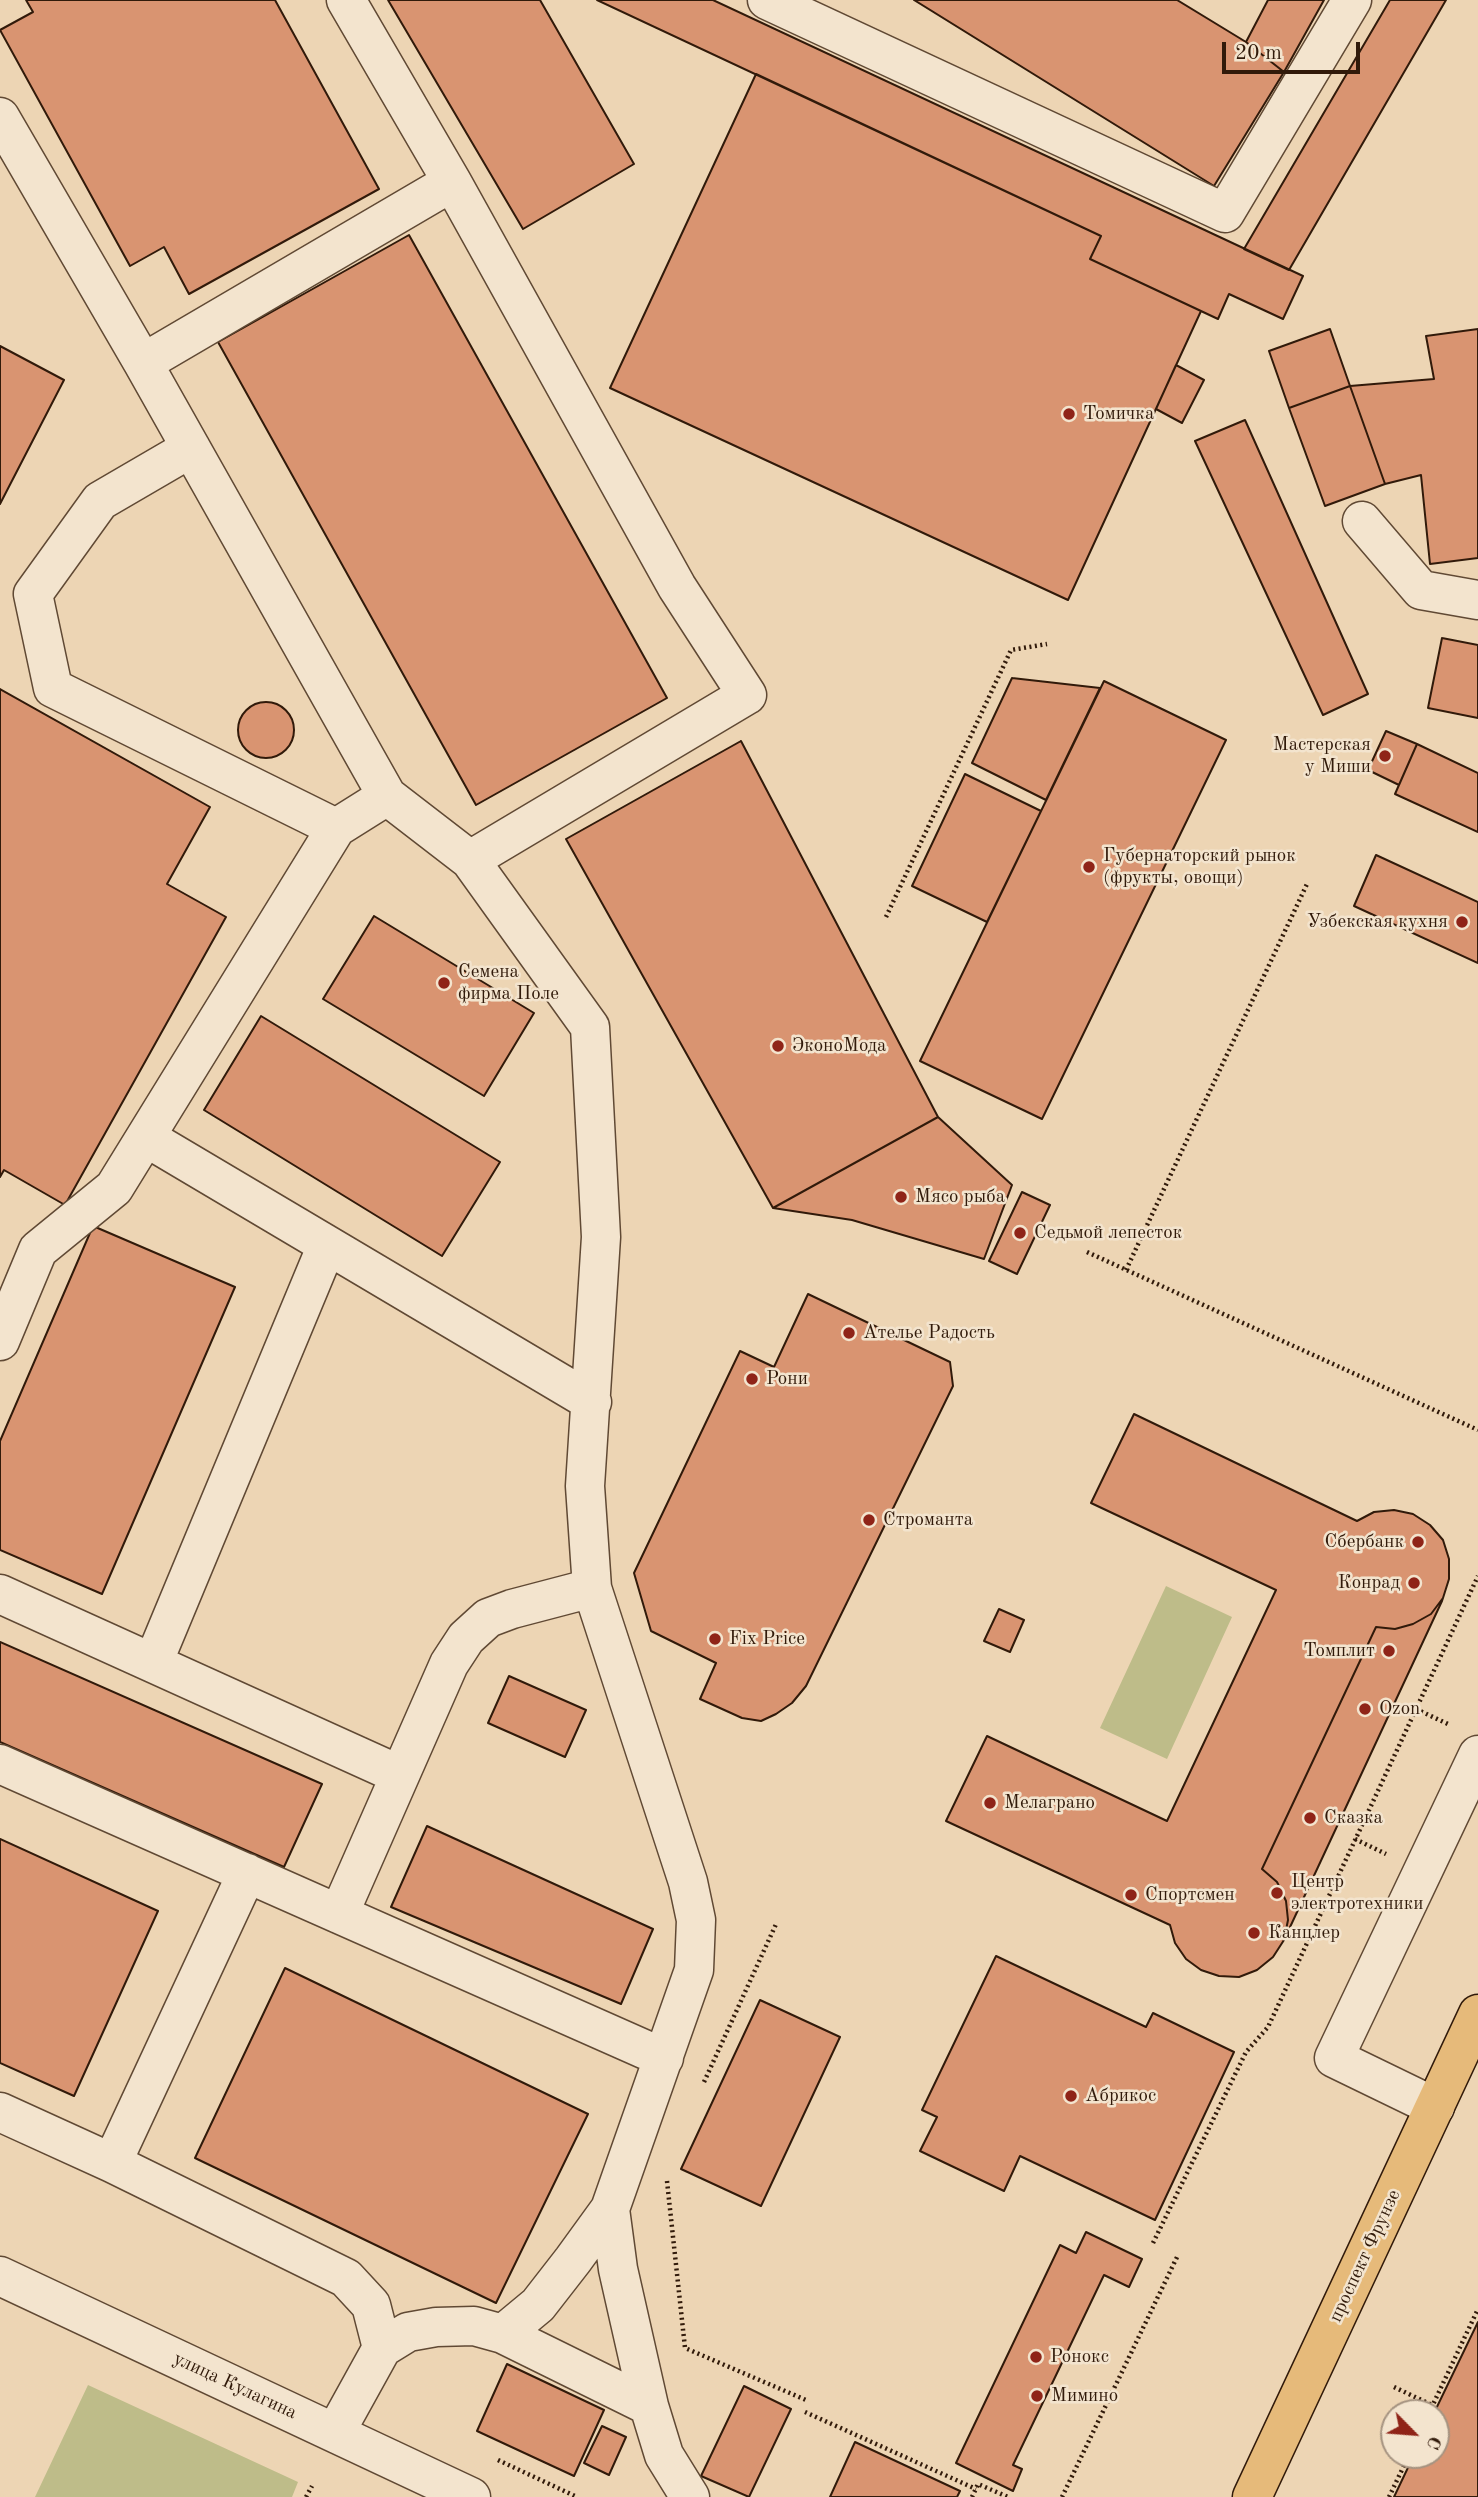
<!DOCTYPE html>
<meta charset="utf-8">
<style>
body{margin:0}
#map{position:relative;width:1478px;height:2497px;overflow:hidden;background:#edd5b4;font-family:"Old Standard TT",serif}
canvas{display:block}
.north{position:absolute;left:1380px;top:2399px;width:70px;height:70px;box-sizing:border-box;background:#f3e4ce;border:2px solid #a59380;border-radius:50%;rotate:115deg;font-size:19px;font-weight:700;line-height:28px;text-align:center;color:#311a0a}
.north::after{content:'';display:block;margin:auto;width:24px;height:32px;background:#8f2418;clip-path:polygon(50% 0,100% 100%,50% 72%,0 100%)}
.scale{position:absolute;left:1222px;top:42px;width:138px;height:32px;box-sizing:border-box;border:4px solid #311a0a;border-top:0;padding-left:9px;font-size:21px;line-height:24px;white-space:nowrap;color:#311a0a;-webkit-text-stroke:5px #f3e4ce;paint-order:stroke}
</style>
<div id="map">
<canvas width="1478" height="2497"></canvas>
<div class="north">С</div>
<div class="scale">20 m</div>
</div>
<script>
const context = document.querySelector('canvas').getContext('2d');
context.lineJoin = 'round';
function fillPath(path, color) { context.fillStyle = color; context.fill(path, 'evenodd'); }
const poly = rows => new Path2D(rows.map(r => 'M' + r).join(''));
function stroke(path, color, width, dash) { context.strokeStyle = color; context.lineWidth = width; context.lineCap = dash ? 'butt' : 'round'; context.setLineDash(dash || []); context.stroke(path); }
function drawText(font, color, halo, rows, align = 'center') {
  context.font = font + ' "Old Standard TT",serif'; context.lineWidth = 5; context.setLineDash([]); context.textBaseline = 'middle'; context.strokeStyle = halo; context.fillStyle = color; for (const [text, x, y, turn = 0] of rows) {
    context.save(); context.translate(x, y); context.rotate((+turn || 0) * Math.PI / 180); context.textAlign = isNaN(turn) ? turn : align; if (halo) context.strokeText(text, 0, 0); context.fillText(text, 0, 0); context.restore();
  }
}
fillPath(poly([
 [1166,1586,1232,1617,1167,1759,1100,1728],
 [88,2385,298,2482,292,2497,35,2497]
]), '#bebc89');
const building = poly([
 [26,0,275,0,379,189,189,294,164,247,130,266,0,30,33,12,26,0],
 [388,0,540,0,634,164,523,229,388,0],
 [597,0,713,0,1303,276,1283,319,1229,294,1218,319,1090,259,1101,236,597,0],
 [914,0,1177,0,1246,42,1284,72,1214,186,914,0],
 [1268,0,1324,0,1284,72,1246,42,1268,0],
 [1390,0,1446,0,1289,270,1244,249,1390,0],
 [756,74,1101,236,1090,259,1201,311,1068,600,610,388,756,74],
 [409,235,667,698,476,805,218,342,409,235],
 [1330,329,1350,386,1289,408,1269,351,1330,329],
 [1478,329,1478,558,1430,564,1421,475,1385,484,1350,386,1434,379,1426,336,1478,329],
 [0,346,64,380,0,504,0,346],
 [1176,365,1204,380,1182,423,1156,409,1176,365],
 [1350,386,1385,484,1325,506,1289,408,1350,386],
 [1245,420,1368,694,1323,715,1195,441,1245,420],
 [1442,638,1478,645,1478,718,1428,708,1442,638],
 [1012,678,1100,688,1046,800,972,763,1012,678],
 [1104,681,1226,740,1042,1119,920,1061,1104,681],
 [0,689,210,807,167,884,226,917,65,1205,4,1170,0,1177,0,689],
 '238 730a28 28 0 1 1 56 0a28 28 0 1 1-56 0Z',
 [1386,731,1417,744,1399,785,1368,770,1386,731],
 [741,741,938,1117,773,1208,566,839,741,741],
 [1417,744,1478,773,1478,832,1395,794,1417,744],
 [965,774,1041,811,987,922,912,886,965,774],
 [1376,855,1478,902,1478,963,1354,906,1376,855],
 [374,916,534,1013,484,1096,323,999,374,916],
 [261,1016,500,1162,442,1256,204,1110,261,1016],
 [938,1117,1012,1185,984,1259,852,1220,773,1208,938,1117],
 [1022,1192,1050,1205,1017,1274,989,1261,1022,1192],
 [93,1226,235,1287,102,1594,0,1550,0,1441,93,1226],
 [808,1294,950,1362,953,1386,806,1686,792,1703,776,1714,761,1721,742,1718,700,1699,716,1663,651,1631,634,1573,740,1351,774,1367,808,1294],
 [1134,1414,1357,1521,1374,1512,1394,1510,1413,1514,1430,1525,1443,1540,1449,1559,1449,1579,1443,1598,1431,1614,1413,1624,1395,1629,1376,1627,1262,1869,1277,1882,1286,1901,1288,1920,1284,1940,1273,1957,1257,1970,1239,1977,1219,1976,1201,1970,1186,1959,1175,1943,1170,1925,946,1821,987,1736,1167,1821,1276,1590,1091,1503,1134,1414],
 [1443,1598,1442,1601,1284,1940,1288,1920,1286,1901,1277,1882,1262,1869,1376,1627,1395,1629,1413,1624,1431,1614,1443,1598],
 [999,1609,1024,1620,1010,1652,984,1641,999,1609],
 [0,1642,322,1784,284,1867,0,1742,0,1642],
 [509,1676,586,1710,565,1757,488,1723,509,1676],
 [427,1826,653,1929,621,2004,391,1907,427,1826],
 [0,1839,158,1911,74,2096,0,2063,0,1839],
 [996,1956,1146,2027,1153,2013,1234,2052,1155,2220,1020,2156,1004,2191,920,2151,937,2117,922,2110,996,1956],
 [285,1968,588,2114,496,2303,195,2158,285,1968],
 [760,2000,840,2037,761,2206,681,2169,760,2000],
 [1086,2232,1142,2259,1129,2287,1104,2275,1013,2465,1022,2469,1013,2491,956,2463,1060,2245,1076,2253,1086,2232],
 [1478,2322,1478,2497,1394,2497,1414,2455,1436,2455,1434,2413,1478,2322],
 [507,2364,604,2410,574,2476,477,2431,507,2364],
 [744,2386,791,2409,749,2497,701,2476,744,2386],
 [602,2426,626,2437,609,2475,584,2463,602,2426],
 [855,2442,960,2491,957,2497,830,2497,855,2442]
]);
fillPath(building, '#d99471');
stroke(building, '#311a0a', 2);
const minor = poly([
 [346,0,452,182,677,587,747,695,470,860],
 [767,0,1225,213,1352,0],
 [0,117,143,363,387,796,470,860,590,1027,601,1237,585,1486,592,1588,688,1882,696,1920,694,1970,610,2209,573,2260,538,2305,503,2334,474,2326,436,2327,408,2332,382,2348,335,2433],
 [143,363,452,182],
 [191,448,100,501,33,594,53,688,336,828],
 [1362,521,1421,590,1478,600],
 [147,1138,592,1402],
 [0,1341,38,1250,114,1188,336,828,387,796],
 [0,1594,400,1775],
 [153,1663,327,1245],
 [0,1764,664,2058],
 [339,1914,449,1664,466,1638,488,1618,512,1609,592,1588],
 [1435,2107,1334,2058,1478,1755],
 [0,2112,112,2163,346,2278,371,2305,382,2348],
 [112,2163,247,1873],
 [610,2209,618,2269,649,2406,664,2455,690,2497],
 [0,2276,471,2497],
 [503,2334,649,2406]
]);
const major = poly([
 [1252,2497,1478,2014]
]);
stroke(minor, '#604934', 41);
stroke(major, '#311a0a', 41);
stroke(poly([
 [886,917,1011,650,1047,644],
 [1087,1252,1478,1430],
 [1126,1270,1307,884],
 [1416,1709,1450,1725],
 [1355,1839,1386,1854],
 [704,2082,777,1922],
 [667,2181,685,2348,806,2400],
 [1153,2243,1246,2052,1268,2027,1478,1576],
 [1394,2387,1432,2405],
 [805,2412,976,2489],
 [1429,2413,1478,2309],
 [498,2460,577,2497],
 [306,2497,312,2486],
 [972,2497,978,2484,1008,2497],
 [1062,2497,1178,2255],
 [1389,2497,1409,2455]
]), '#311a0a', 4.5, [2, 3.5]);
stroke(minor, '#f3e4ce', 38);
stroke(major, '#e6ba7a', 38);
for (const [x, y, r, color] of [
 [1069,414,7,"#8f2418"],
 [1385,756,7,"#8f2418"],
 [1089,867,7,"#8f2418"],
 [1462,922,7,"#8f2418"],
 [444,983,7,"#8f2418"],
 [778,1046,7,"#8f2418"],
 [901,1197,7,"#8f2418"],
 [1020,1233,7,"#8f2418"],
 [849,1333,7,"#8f2418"],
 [752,1379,7,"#8f2418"],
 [869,1520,7,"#8f2418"],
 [1418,1542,7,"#8f2418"],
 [1414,1583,7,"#8f2418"],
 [715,1639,7,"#8f2418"],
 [1389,1651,7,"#8f2418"],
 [1365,1709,7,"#8f2418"],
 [990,1803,7,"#8f2418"],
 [1310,1818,7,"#8f2418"],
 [1277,1893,7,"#8f2418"],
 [1131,1895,7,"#8f2418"],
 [1254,1933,7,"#8f2418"],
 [1071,2096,7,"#8f2418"],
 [1036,2357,7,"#8f2418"],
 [1037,2396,7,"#8f2418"]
]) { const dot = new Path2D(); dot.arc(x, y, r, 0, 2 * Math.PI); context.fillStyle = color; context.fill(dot); stroke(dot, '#f3e4ce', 2.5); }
drawText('19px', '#311a0a', '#f3e4ce', [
 ["Томичка",1083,414],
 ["Мастерская",1371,745,"right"],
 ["у Миши",1371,767,"right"],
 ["Губернаторский рынок",1103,856],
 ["(фрукты, овощи)",1103,878],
 ["Узбекская кухня",1448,922,"right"],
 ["Семена",458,972],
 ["фирма Поле",458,994],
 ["ЭконоМода",792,1046],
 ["Мясо рыба",915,1197],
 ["Седьмой лепесток",1034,1233],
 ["Ателье Радость",863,1333],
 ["Рони",766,1379],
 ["Строманта",883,1520],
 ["Сбербанк",1404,1542,"right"],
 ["Конрад",1400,1583,"right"],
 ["Fix Price",729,1639],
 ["Томплит",1375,1651,"right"],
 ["Ozon",1379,1709],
 ["Мелаграно",1004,1803],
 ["Сказка",1324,1818],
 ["Центр",1291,1882],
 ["электротехники",1291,1904],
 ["Спортсмен",1145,1895],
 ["Канцлер",1268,1933],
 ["Абрикос",1085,2096],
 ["Ронокс",1050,2357],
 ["Мимино",1051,2396]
], 'left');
drawText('19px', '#311a0a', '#f3e4ce', [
 ["проспект Фрунзе",1365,2256,-65],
 ["улица Кулагина",235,2386,25]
]);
</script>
